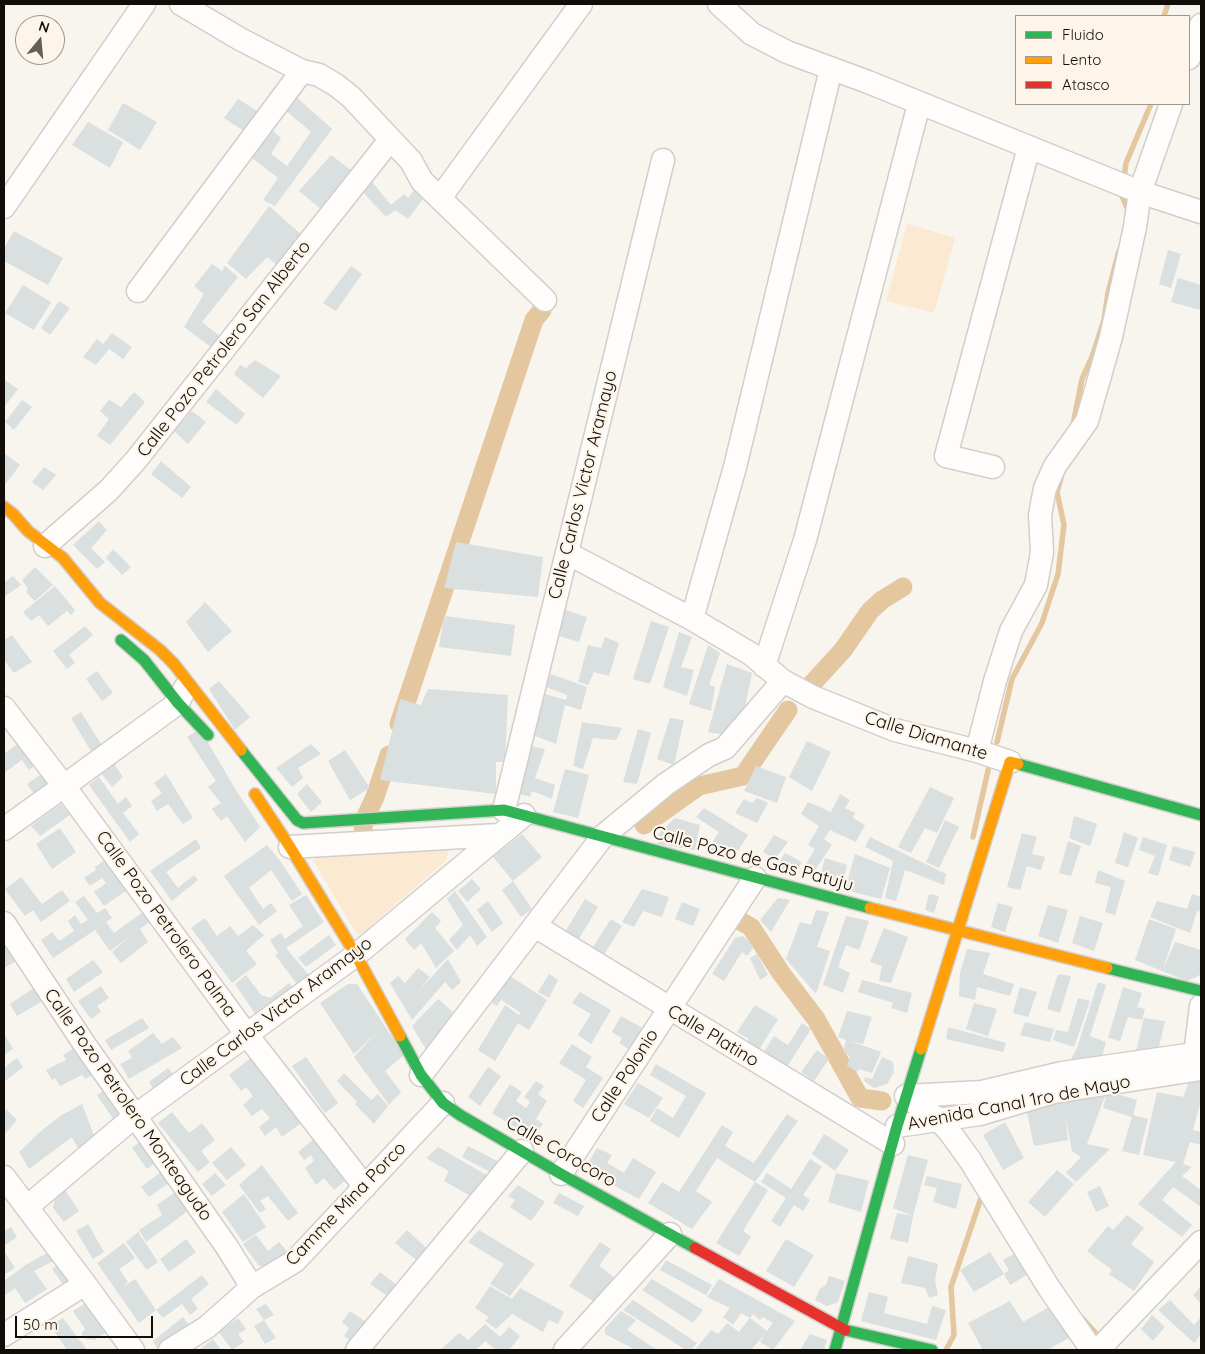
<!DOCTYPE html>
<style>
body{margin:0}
#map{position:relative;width:1205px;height:1354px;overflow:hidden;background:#f8f4ee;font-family:Quicksand,sans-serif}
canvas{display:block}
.frame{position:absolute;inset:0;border:5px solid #110d09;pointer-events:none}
.legend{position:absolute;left:1015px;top:15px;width:175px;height:90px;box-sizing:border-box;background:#fdf5e9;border:1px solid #9f988f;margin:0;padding:6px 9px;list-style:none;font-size:15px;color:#110d09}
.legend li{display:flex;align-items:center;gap:10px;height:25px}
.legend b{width:25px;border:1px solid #9f988f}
.north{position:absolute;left:15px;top:15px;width:50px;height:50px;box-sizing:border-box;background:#fdf5e9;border:1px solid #9f988f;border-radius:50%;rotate:17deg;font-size:14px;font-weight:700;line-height:20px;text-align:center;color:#110d09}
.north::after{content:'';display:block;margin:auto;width:18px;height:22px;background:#625e59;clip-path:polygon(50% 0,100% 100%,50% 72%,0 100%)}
.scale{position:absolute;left:15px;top:1316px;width:138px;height:22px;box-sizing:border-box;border:2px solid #110d09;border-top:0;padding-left:6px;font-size:15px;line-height:18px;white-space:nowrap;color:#110d09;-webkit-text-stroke:4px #fdf5e9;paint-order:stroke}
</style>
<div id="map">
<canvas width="1205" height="1354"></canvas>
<div class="frame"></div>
<ul class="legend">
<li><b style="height:6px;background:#30b455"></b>Fluido</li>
<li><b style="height:6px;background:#ff9f0a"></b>Lento</li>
<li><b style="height:6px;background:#e5322d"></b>Atasco</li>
</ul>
<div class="north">N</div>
<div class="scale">50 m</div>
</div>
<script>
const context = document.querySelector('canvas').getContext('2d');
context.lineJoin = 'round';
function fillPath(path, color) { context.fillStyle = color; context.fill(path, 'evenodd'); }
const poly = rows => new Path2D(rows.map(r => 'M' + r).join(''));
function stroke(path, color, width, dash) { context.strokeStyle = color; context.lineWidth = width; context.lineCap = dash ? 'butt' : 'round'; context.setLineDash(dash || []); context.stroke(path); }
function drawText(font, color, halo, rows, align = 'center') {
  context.font = font + ' Quicksand,sans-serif'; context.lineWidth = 4.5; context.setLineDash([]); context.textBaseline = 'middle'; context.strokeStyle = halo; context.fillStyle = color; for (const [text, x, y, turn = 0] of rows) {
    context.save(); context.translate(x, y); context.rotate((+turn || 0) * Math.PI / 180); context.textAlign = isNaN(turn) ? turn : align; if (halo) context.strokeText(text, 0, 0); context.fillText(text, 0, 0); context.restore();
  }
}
fillPath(poly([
 [907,224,955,238,934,313,886,301],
 [444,849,448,852,446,861,361,934,357,934,313,860,319,855]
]), '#fbe9d2');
stroke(poly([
 [1164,16,1168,4],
 [1124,179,1126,163,1151,104],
 [1122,191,1121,194,1128,210,1127,213],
 [1073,425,1082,379,1092,357,1104,320,1108,293,1119,251],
 [997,742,1012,679,1042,623,1058,574,1064,525,1057,492,1061,478],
 [973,837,989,766],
 [1083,1319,1102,1340],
 [946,1350,954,1335,951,1287,983,1192]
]), '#e4c69f', 5.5);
stroke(poly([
 [810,686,843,650,870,611,882,600,903,587],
 [399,724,534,320,542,310],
 [644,825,699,786,743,776,788,710],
 [363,828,364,820,375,797,389,755],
 [740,921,751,927,781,973,816,1019,860,1098,882,1101]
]), '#e4c69f', 19);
fillPath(poly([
 [294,95,332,129,275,206,263,200,278,178,251,157,272,130,281,138,271,154,287,166,311,132,283,108],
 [238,99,259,112,247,133,224,118],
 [123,103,157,122,140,150,108,130],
 [88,122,123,142,110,168,72,145],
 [331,155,351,170,321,209,299,191],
 [372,182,391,205,404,194,408,198,415,189,426,195,408,219,395,210,386,217,363,192],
 [269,206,303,236,278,266,267,257,246,279,227,263],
 [14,231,63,258,48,285,4,261,4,248],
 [1168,250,1181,254,1171,288,1159,284],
 [212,264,222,271,225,266,238,277,202,322,222,338,215,350,184,327,204,294,194,286],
 [351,266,362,274,336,311,323,303],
 [1178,278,1201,285,1201,310,1171,302],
 [23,285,51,302,34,330,5,313],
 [59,301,70,308,50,335,41,328],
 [112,333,132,347,123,359,104,345,109,349,96,365,83,357,97,339,103,344],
 [255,360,281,376,263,398,234,374,240,365,246,368],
 [5,380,18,389,4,407,4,381],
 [216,389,245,414,237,425,206,402],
 [134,392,145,402,110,445,97,436,109,419,100,411,109,400,121,407],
 [22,400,32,407,14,430,5,422],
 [192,411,206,422,188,444,174,431],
 [4,453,20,465,4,486],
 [161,461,191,487,182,498,151,474],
 [44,467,56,475,43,490,32,482],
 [99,521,107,530,91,548,105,562,97,569,73,545],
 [456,542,543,557,538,597,444,588],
 [113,549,131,567,122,575,106,558],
 [35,567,53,585,35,601,26,592,28,589,22,580],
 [13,576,21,585,4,597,4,581,5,582],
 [55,586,75,610,71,615,67,611,48,626,39,615,31,621,23,612],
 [205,602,232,631,208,652,186,622],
 [565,610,587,617,579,642,556,635],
 [444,616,515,625,511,656,439,647],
 [651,621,669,627,650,684,633,679],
 [85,626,93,635,69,655,75,663,67,669,53,651],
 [679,632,692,637,681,667,694,670,687,696,663,687],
 [12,635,32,662,14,673,4,660,4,640],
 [605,637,619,643,609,676,594,672,588,685,578,682,588,645,601,648],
 [708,645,720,653,709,685,715,687,711,711,689,704],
 [727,664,752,673,744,712,724,735,708,732],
 [97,671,113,693,102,701,86,679],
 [551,674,587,687,581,710,565,705,556,744,533,735,545,694,566,700,567,695,546,687],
 [219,681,250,717,235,730,209,689],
 [428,689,508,695,505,762,496,762,496,794,380,780,400,699,421,705],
 [81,712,101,744,91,751,71,718],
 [670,718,684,720,674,765,657,759],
 [582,722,622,728,616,740,593,738,583,769,573,766],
 [200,729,234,787,260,827,245,842,227,816,221,821,212,809,221,803,208,787,216,781,187,737],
 [638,729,651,733,637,784,623,782],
 [24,739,41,761,29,770,22,760,4,773,4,754],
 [807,741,831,752,812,791,789,777],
 [311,744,321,754,298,768,303,778,292,787,276,768],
 [527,745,545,749,535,778,555,785,552,799,532,791,530,797,513,792],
 [345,750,370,788,350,800,328,761],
 [114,764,123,777,112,787,101,773],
 [756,766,786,777,777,803,744,791],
 [565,769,589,775,578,818,553,812],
 [46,771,54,781,34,794,27,784],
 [166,774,193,818,183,824,168,804,157,811,151,801,162,793,154,783],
 [99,777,118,804,126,797,132,806,123,813,139,834,130,842,89,785],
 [307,784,322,802,311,812,297,794],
 [930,787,954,798,937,833,925,828,911,853,898,847],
 [840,794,850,800,845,808,855,813,853,818,865,825,856,842,830,830,824,839,832,845,813,873,804,867,815,849,808,845,819,826,801,814,808,802,831,812],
 [757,798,768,803,757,823,735,813,744,799,752,803],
 [61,804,70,815,40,836,31,826],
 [704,808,748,835,736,854,727,850,720,857,705,853,719,832,696,817],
 [1074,816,1097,824,1090,846,1069,838],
 [675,818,700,825,695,850,658,844,659,834,663,829],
 [945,820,959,827,939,868,926,862],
 [60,828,76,852,52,869,36,844],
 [1124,832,1138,838,1128,867,1115,863],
 [1022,833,1037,837,1032,854,1045,857,1041,870,1027,866,1020,890,1007,887],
 [522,834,542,857,513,881,493,857],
 [774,835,788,842,775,859,763,852],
 [870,837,946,874,944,885,905,870,896,901,885,898,893,861,865,847],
 [1143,837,1167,845,1158,876,1148,873,1155,856,1139,850],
 [196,839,201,848,166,872,178,888,194,875,198,880,172,901,150,871],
 [1068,841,1081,846,1071,876,1059,873],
 [267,845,281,862,302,894,292,901,271,870,249,888,263,909,271,903,277,911,259,925,224,876],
 [1173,846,1195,852,1190,867,1169,860],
 [785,853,802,862,794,875,774,870],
 [855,854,890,868,881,899,845,890],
 [108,858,130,888,104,906,94,892,106,883,102,878,90,886,84,878,96,870,95,867],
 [825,858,847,865,842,889,819,882],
 [1098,870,1125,881,1115,915,1105,912,1111,887,1095,883],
 [21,877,42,904,62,890,70,901,41,922,33,910,25,916,5,889],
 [472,879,481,889,467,902,458,891],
 [513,881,532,909,521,917,502,890],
 [642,889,669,897,662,917,643,911,634,927,622,922],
 [455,891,487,937,477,946,470,935,457,950,449,940,463,925,447,899],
 [929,894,939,896,934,913,925,910],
 [1192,894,1201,897,1201,912,1197,911,1190,933,1150,917,1157,901,1187,909],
 [306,895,324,922,286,948,312,979,300,988,275,955,278,953,270,940,281,933,285,939,303,926,289,905],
 [84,896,97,913,105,908,112,918,106,922,114,933,146,910,153,919,140,929,148,942,121,963,112,952,133,934,110,951,95,930,53,958,41,940,52,932,59,941,74,931,68,921,75,915,81,924,88,920,75,902],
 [778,898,790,900,771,932,760,920],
 [585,899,598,907,578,940,565,932],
 [488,901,503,923,492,932,477,910],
 [682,902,700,909,693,926,675,919],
 [998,903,1013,907,1005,932,991,927],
 [1048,905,1068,910,1058,943,1038,936],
 [816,910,829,912,817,947,830,951,816,994,786,959,800,922,811,925],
 [432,912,441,921,435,928,454,951,436,968,421,943,414,950,405,939],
 [846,916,869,921,859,950,846,945,838,967,850,973,843,993,823,985],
 [1080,916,1103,923,1094,951,1072,943],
 [205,918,217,936,230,926,238,936,253,925,264,935,246,951,257,964,232,983,191,928],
 [611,919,622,926,603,956,592,949],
 [1149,919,1176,929,1163,969,1175,942,1201,950,1200,975,1187,981,1135,960],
 [884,928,908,937,891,983,879,981,882,966,870,962],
 [329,935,336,945,306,967,298,958],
 [4,936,21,958,4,968],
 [743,936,754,947,747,956,742,952,724,981,712,974,735,938],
 [967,949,990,953,983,974,1014,984,1010,996,977,987,975,1000,959,996,960,973],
 [757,954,768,975,760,980,750,958],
 [448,959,461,982,452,990,445,982,412,1020,390,983,398,976,405,983,418,968,430,977,416,994],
 [93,960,103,972,74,992,66,979],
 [504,972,547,1000,529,1030,518,1023,495,1061,478,1050,505,1005,519,1015,521,1013,501,1000,497,1006,487,999],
 [549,974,558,980,549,998,538,992],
 [1058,974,1071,976,1060,1013,1047,1009],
 [246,975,261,995,270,998,289,983,297,992,256,1015,235,984],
 [862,980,912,993,907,1013,891,1008,893,1003,858,992],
 [1098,982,1106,985,1090,1036,1106,1042,1101,1060,1070,1061,1077,1048],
 [348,984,357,984,404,1055,385,1071,401,1092,389,1105,354,1057,377,1032,354,1054,320,1003],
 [38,985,46,999,17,1016,10,1004],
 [101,986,109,998,97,1006,101,1012,91,1019,78,1001],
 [1020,987,1037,992,1028,1017,1013,1013],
 [1123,987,1142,993,1137,1007,1145,1009,1142,1020,1128,1017,1120,1041,1108,1038],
 [580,992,611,1010,591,1044,578,1035,591,1014,572,1003],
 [1078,998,1090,1001,1074,1047,1053,1040,1056,1030,1068,1032],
 [438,999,453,1012,428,1053,412,1026],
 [974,1003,997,1009,988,1036,966,1029],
 [755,1005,778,1019,755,1056,743,1048,749,1039,737,1032],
 [847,1011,872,1017,863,1044,850,1041,881,1052,872,1073,858,1069,858,1072,847,1066,850,1057,843,1051,846,1040,838,1037],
 [621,1016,641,1027,643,1035,633,1052,619,1043,622,1038,612,1032],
 [142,1018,149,1028,111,1050,105,1040],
 [1144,1018,1165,1021,1158,1051,1136,1051],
 [1025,1022,1054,1029,1050,1042,1020,1035],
 [802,1023,811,1029,785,1070,762,1055,774,1036,788,1045],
 [948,1027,1006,1043,1003,1052,946,1039],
 [4,1033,13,1049,4,1055],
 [153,1033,162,1044,173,1037,182,1048,129,1079,120,1064,132,1058,128,1051],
 [572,1044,592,1057,586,1067,603,1078,583,1108,573,1101,586,1080,559,1063],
 [77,1046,94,1074,85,1079,82,1075,60,1086,55,1078,52,1080,46,1070,66,1060,63,1055],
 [817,1050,829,1059,814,1081,801,1072],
 [256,1054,303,1122,282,1137,276,1127,265,1136,259,1127,270,1118,262,1109,252,1116,243,1105,253,1096,246,1087,241,1091,229,1075],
 [306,1057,338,1103,325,1113,292,1066],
 [882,1057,893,1062,894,1072,887,1084,874,1088,864,1081,865,1077,872,1079],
 [17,1058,23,1067,4,1082,4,1068],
 [656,1064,706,1093,679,1138,650,1121,657,1108,673,1118,686,1096,650,1075],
 [488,1067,501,1076,480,1106,468,1097],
 [168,1068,178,1080,157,1095,149,1082],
 [344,1073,371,1100,378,1094,388,1106,374,1124,355,1104,357,1102,337,1081],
 [1201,1075,1201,1100,1193,1130,1201,1132,1201,1145,1190,1142,1183,1164,1192,1167,1182,1176,1201,1190,1201,1207,1173,1187,1162,1200,1192,1225,1182,1237,1138,1204,1176,1162,1143,1155,1157,1092,1183,1097,1191,1077],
 [536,1081,544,1086,538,1094,547,1101,536,1119,543,1124,533,1138,492,1113,510,1084,522,1092,516,1101,526,1108,530,1102,524,1097],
 [638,1083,663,1098,649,1118,624,1104],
 [108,1088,125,1115,115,1122,97,1095],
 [1107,1091,1137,1100,1133,1115,1148,1119,1139,1155,1122,1151,1132,1117,1103,1108],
 [1107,1091,1087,1144,1110,1149,1076,1182,1066,1173,1081,1157,1072,1151,1065,1114,1068,1140,1034,1146,1026,1108],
 [82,1104,95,1138,79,1150,72,1137,29,1169,19,1152,41,1131,60,1116],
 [6,1109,17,1120,4,1135,4,1112],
 [172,1112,189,1133,202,1123,215,1140,201,1151,210,1162,198,1172,158,1123],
 [787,1114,798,1121,755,1182,717,1158,696,1191,712,1202,692,1229,648,1203,662,1182,679,1192,722,1125,733,1132,725,1146,754,1163],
 [1005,1122,1024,1158,1003,1170,983,1135],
 [824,1134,849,1150,835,1171,812,1154],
 [315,1138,346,1180,334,1190,324,1178,316,1185,305,1168,314,1161,311,1155,304,1160,298,1152],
 [142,1140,157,1162,147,1169,132,1148],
 [468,1146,501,1163,494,1174,462,1157],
 [231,1147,246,1165,227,1180,212,1163],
 [438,1147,490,1177,474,1198,444,1181,449,1171,426,1158],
 [597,1148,612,1155,607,1163,624,1173,633,1158,656,1172,639,1199,591,1173,588,1163],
 [908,1155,928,1160,913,1216,908,1243,890,1239,897,1213,913,1216,893,1208],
 [810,1159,822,1167,803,1195,810,1200,803,1211,794,1205,780,1227,771,1221,786,1198,761,1182,767,1173,791,1189],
 [262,1165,298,1213,288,1221,268,1196,260,1201,266,1209,260,1213,239,1185],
 [1057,1170,1074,1184,1045,1217,1028,1202],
 [162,1171,171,1181,149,1197,141,1187],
 [215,1173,226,1185,212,1196,202,1184],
 [836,1173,869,1181,861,1212,828,1202],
 [927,1176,962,1184,956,1209,933,1202,937,1188,924,1185],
 [755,1182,768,1190,743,1231,751,1237,739,1256,716,1243],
 [518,1185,545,1202,531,1221,510,1207,515,1200,508,1196],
 [1100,1186,1109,1206,1096,1212,1087,1192],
 [65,1190,79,1211,64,1222,53,1208,55,1198],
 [177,1191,189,1210,146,1242,139,1230,162,1215,157,1205],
 [559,1193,584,1206,578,1216,553,1203],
 [244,1194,266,1227,243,1242,222,1212],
 [1127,1215,1144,1228,1131,1244,1154,1262,1134,1291,1109,1274,1112,1270,1087,1251,1108,1226,1113,1230],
 [88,1224,104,1252,93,1259,76,1231],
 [11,1227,17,1237,4,1246,4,1231],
 [407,1230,432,1253,420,1263,395,1243],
 [479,1230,535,1264,510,1296,490,1284,504,1264,468,1242],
 [138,1232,158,1262,147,1270,126,1242],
 [256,1235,268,1251,279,1242,287,1251,269,1267,259,1266,243,1244],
 [186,1239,196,1252,169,1272,160,1259],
 [786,1239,814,1255,794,1287,766,1271],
 [600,1242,611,1249,599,1266,614,1277,596,1303,569,1286],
 [124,1243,135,1258,119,1269,128,1282,123,1287,135,1279,156,1310,202,1275,209,1284,191,1299,198,1309,190,1315,182,1304,163,1318,156,1310,139,1323,97,1263],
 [53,1250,59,1258,34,1271,47,1289,25,1303,15,1288,4,1296,4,1281,27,1264],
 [4,1251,15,1268,5,1274,4,1272],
 [990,1252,1004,1274,1009,1270,1003,1260,1018,1252,1030,1273,1010,1285,1004,1274,974,1292,960,1270],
 [908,1256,938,1264,935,1280,938,1295,929,1298,925,1288,901,1283],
 [666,1260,712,1285,706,1295,660,1270],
 [63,1261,76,1278,65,1287,52,1269],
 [380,1272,398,1286,389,1297,370,1284],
 [829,1276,845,1281,838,1302,827,1306,815,1300,820,1289,826,1285],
 [652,1279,703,1310,693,1323,642,1290],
 [719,1279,795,1321,773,1350,760,1342,765,1334,751,1350,695,1350,711,1330,718,1334,727,1323,739,1332,750,1318,767,1331,773,1323,763,1317,760,1320,753,1314,750,1318,741,1313,733,1325,723,1317,730,1308,707,1297],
 [490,1286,512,1299,520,1288,564,1312,558,1324,549,1320,543,1332,512,1314,496,1329,485,1321,489,1317,475,1308],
 [1201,1286,1201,1304,1193,1295],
 [869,1292,888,1297,884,1313,927,1324,932,1306,946,1310,936,1340,861,1321],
 [92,1299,112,1328,95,1340,86,1339,81,1334,85,1329,73,1311],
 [633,1300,697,1343,691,1350,686,1350,623,1310],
 [1170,1300,1194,1325,1201,1317,1201,1334,1194,1343,1158,1310],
 [1010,1301,1023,1322,1049,1307,1069,1338,1047,1350,983,1350,968,1323],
 [266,1304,274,1315,264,1320,276,1338,265,1344,254,1326,264,1320,256,1309],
 [350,1311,369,1324,353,1343,344,1336,349,1328,342,1322],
 [621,1311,636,1320,627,1330,657,1350,636,1350,605,1334,605,1328],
 [1152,1315,1165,1327,1153,1341,1141,1329],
 [183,1317,190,1326,161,1348,157,1348,153,1341],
 [63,1318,87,1350,67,1350,50,1325],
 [238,1318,246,1329,238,1334,244,1342,232,1350,219,1332],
 [485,1324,500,1337,509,1327,520,1336,509,1350,496,1350,485,1341,476,1350,440,1350,459,1333,468,1340],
 [810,1334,827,1340,824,1350,800,1350],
 [213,1339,221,1350,199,1350]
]), '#dadfe0');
const street = poly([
 [181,4,240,39,302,71,319,75,336,85,351,97,411,161,422,181,545,300],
 [719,4,752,34,787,52,868,82,1140,192,1201,212],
 [1189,58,1201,25],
 [440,198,581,4],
 [4,207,144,4],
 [138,291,302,71],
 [993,467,946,456,1029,147],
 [45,546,109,490,136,460,390,140],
 [567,553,692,619,751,654,783,681,813,697,895,730,977,751,1010,762],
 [692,619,735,467,831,69],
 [764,666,805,540,919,104],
 [4,708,64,786,247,1035,365,1187],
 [977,751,995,681,1011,631,1036,585,1042,552,1040,515,1045,488,1055,466,1087,421,1111,337,1135,227,1140,192,1171,104],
 [504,810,663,160],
 [4,829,64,786,178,703,185,688],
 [290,847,498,835],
 [4,923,85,1045,227,1247,252,1287],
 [535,926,893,1144],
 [1195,1054,1201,1006],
 [421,1075,603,836,666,784,709,755,725,748,783,681],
 [906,1096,939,1120,949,1131,970,1160,1049,1288,1092,1350],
 [906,1096,982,1092,1062,1073,1201,1053],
 [897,1126,980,1114,1054,1092,1201,1069],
 [561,1174,755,878],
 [4,1177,85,1284,133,1350],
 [27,1207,135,1116,356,955,524,815],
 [4,1335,85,1284],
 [170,1350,207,1327,252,1287,295,1261,443,1103],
 [357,1350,522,1151],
 [565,1350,670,1234],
 [1098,1350,1201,1242]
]);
const fast = poly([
 [121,640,144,660,178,703,208,735],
 [241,750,297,820,303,823,504,810,870,908],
 [1018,764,1201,815],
 [1107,968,1201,991],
 [400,1036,421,1075,443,1103,460,1115,561,1174,695,1248],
 [845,1330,932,1350],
 [835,1350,897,1126,921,1049]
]);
const slow = poly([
 [4,507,13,514,28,531,63,558,100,603,160,650,174,664,241,750],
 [255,794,290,847,356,955,400,1036],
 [870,908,1107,968],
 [921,1049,1010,762,1018,764]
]);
const jam = poly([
 [695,1248,845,1330]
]);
stroke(street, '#d2ceca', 25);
stroke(fast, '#d2ceca', 14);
stroke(slow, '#d2ceca', 14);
stroke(jam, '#d2ceca', 14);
stroke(street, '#fefdfc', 22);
stroke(fast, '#30b455', 11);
stroke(slow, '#ff9f0a', 11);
stroke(jam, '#e5322d', 11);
drawText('18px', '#110d09', '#fdf5e9', [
 ["Calle Pozo Petrolero San Alberto",224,349,-52],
 ["Calle Carlos Victor Aramayo",583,485,-76],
 ["Calle Diamante",926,736,17],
 ["Calle Pozo de Gas Patuju",753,859,15],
 ["Calle Pozo Petrolero Palma",166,924,54],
 ["Calle Carlos Victor Aramayo",276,1012,-37],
 ["Calle Platino",713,1036,31],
 ["Calle Polonio",625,1076,-57],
 ["Avenida Canal 1ro de Mayo",1019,1103,-11],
 ["Calle Pozo Petrolero Monteagudo",128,1105,55],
 ["Calle Corocoro",561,1152,30],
 ["Camme Mina Porco",346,1204,-46]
]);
</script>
